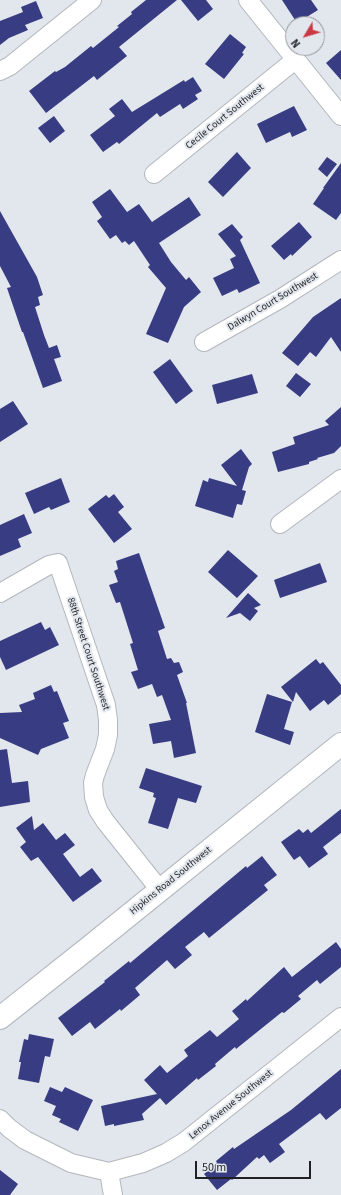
<!DOCTYPE html>
<style>
body{margin:0}
#map{position:relative;width:341px;height:1195px;overflow:hidden;background:#e2e7ed;font-family:"Source Sans 3",sans-serif}
canvas{display:block}
.north{position:absolute;left:285px;top:16px;width:40px;height:40px;box-sizing:border-box;background:#e2e7ed;border:1px solid #94989d;border-radius:50%;rotate:232deg;font-size:11px;font-weight:700;line-height:16px;text-align:center;color:#1f2124}
.north::after{content:'';display:block;margin:auto;width:14px;height:18px;background:#ca3a44;clip-path:polygon(50% 0,100% 100%,50% 72%,0 100%)}
.scale{position:absolute;left:195px;top:1161px;width:116px;height:18px;box-sizing:border-box;border:2px solid #1f2124;border-top:0;padding-left:5px;font-size:12px;line-height:14px;white-space:nowrap;color:#1f2124;-webkit-text-stroke:3px #e2e7ed;paint-order:stroke}
</style>
<div id="map">
<canvas width="341" height="1195"></canvas>
<div class="north">N</div>
<div class="scale">50 m</div>
</div>
<script>
const context = document.querySelector('canvas').getContext('2d');
context.lineJoin = 'round';
function fillPath(path, color) { context.fillStyle = color; context.fill(path, 'evenodd'); }
const poly = rows => new Path2D(rows.map(r => 'M' + r).join(''));
function stroke(path, color, width, dash) { context.strokeStyle = color; context.lineWidth = width; context.lineCap = dash ? 'butt' : 'round'; context.setLineDash(dash || []); context.stroke(path); }
function drawText(font, color, halo, rows, align = 'center') {
  context.font = font + ' "Source Sans 3",sans-serif'; context.lineWidth = 4; context.setLineDash([]); context.textBaseline = 'middle'; context.strokeStyle = halo; context.fillStyle = color; for (const [text, x, y, turn = 0] of rows) {
    context.save(); context.translate(x, y); context.rotate((+turn || 0) * Math.PI / 180); context.textAlign = isNaN(turn) ? turn : align; if (halo) context.strokeText(text, 0, 0); context.fillText(text, 0, 0); context.restore();
  }
}
fillPath(poly([
 [146,0,177,0,119,47,127,56,97,80,94,76,46,113,29,91,55,71,56,72,65,67,91,46,93,48,119,27,117,26,132,14,131,12],
 [181,0,206,0,213,9,198,21],
 [282,0,311,0,318,10,297,23],
 [36,1,43,18,25,25,28,30,9,38,0,45,0,21,23,12,21,7],
 [230,34,246,47,242,53,244,54,224,79,205,64],
 [341,50,341,80,326,63],
 [193,77,202,91,195,95,198,99,183,109,180,104,160,117,157,113,119,144,117,142,103,152,90,135,115,116,109,109,122,99,132,112,184,80,185,82],
 [294,106,307,130,292,137,290,132,266,143,257,124],
 [54,116,65,131,50,143,38,128],
 [237,152,251,168,223,197,208,182],
 [327,157,337,164,327,177,318,169],
 [341,163,341,213,336,220,313,204,324,188,323,188],
 [110,189,127,212,139,204,152,222,189,197,201,215,159,243,171,262,186,280,189,277,201,292,184,307,168,343,146,334,166,288,148,267,150,265,134,241,129,245,125,241,122,243,116,235,110,239,97,221,102,217,92,202],
 [0,211,37,277,43,295,38,297,40,305,35,307,44,335,49,348,57,345,61,357,54,359,62,381,43,388,23,332,22,332,7,288,11,287,0,266],
 [299,222,312,237,292,256,291,254,284,260,271,246],
 [232,224,243,237,240,240,260,283,239,293,237,289,222,296,213,278,234,268,230,259,236,256,218,234],
 [341,298,341,352,331,337,316,357,310,352,298,366,282,353,313,317],
 [170,359,193,391,176,404,153,372],
 [296,373,311,384,300,397,286,386],
 [252,374,258,393,217,404,212,385],
 [13,401,28,424,0,442,0,409],
 [341,407,341,446,334,453,317,458,318,459,309,462,309,464,278,472,272,452,295,444,293,437,329,425,325,421],
 [241,449,252,464,249,467,242,490,246,491,242,505,237,504,233,518,195,506,203,480,208,482,209,478,237,486,221,465],
 [61,478,70,502,51,510,49,507,34,514,25,493],
 [114,494,124,507,118,512,132,529,114,543,88,509,106,495,109,498],
 [24,514,32,533,18,539,21,547,0,556,0,525],
 [228,550,258,576,237,598,208,572],
 [139,553,165,628,158,631,167,659,171,658,174,663,179,662,183,672,177,675,187,703,186,703,196,753,174,758,171,741,153,744,149,724,171,720,162,695,157,697,152,684,138,689,131,672,138,670,130,644,133,643,120,602,116,603,109,585,118,582,114,571,118,569,116,561],
 [320,563,327,582,280,598,274,580],
 [248,593,261,605,254,608,258,611,250,621,240,613,226,618],
 [41,622,45,630,50,627,59,645,6,670,0,657,0,641],
 [316,659,320,664,323,662,341,685,341,694,328,705,324,700,310,711,296,692,293,702,281,687],
 [51,685,54,692,57,691,69,721,63,723,69,738,41,749,38,755,0,738,0,713,22,712,19,705,35,699,33,693],
 [267,694,292,702,284,729,294,732,290,745,255,732],
 [7,749,12,783,28,781,30,802,0,807,0,750],
 [146,768,202,786,196,803,178,798,168,829,148,823,156,798,153,797,154,793,139,788],
 [341,809,341,833,323,847,328,854,309,868,300,856,294,860,281,842,299,829,303,833,308,829,311,833],
 [32,816,34,830,43,823,56,840,65,833,75,845,63,854,80,877,92,868,102,881,73,902,38,857,31,861,20,847,26,842,16,828],
 [262,856,277,875,264,885,268,890,209,938,204,932,185,947,192,955,175,969,167,960,135,988,140,995,121,1011,120,1009,95,1029,90,1022,72,1036,58,1018,105,982,104,981,129,961,130,963,246,866,247,868],
 [336,942,341,949,341,967,320,984,317,980,298,996,301,999,284,1013,282,1012,236,1049,235,1047,215,1064,216,1066,198,1080,197,1078,166,1105,160,1098,142,1114,144,1120,114,1126,114,1124,105,1126,101,1106,157,1094,144,1080,160,1065,167,1073,188,1056,184,1050,210,1030,217,1037,239,1019,232,1011,246,999,247,1001,284,967,292,977],
 [29,1034,54,1039,50,1057,45,1056,39,1083,18,1079,21,1062,19,1062,24,1039,28,1040],
 [341,1069,341,1108,326,1120,320,1113,279,1144,285,1152,270,1163,264,1155,259,1159,257,1157,232,1180,231,1179,217,1190,204,1174,217,1163,216,1161,233,1147,234,1149,291,1110],
 [50,1087,62,1092,65,1087,93,1100,78,1131,59,1122,61,1119,52,1115,56,1106,44,1101],
 [0,1170,18,1184,10,1195,0,1195]
]), '#383c82');
const minor = poly([
 [248,0,341,116],
 [0,71,10,66,92,0],
 [154,174,295,60],
 [204,342,280,299,341,260],
 [280,524,341,479],
 [0,593,49,565,58,563,106,705,108,720,108,735,105,749,95,775,93,783,94,797,98,810,105,821,160,890],
 [0,1119,9,1128,25,1140,71,1163,109,1172,143,1163,166,1153,184,1142,341,1017],
 [109,1172,113,1195]
]);
const tertiary = poly([
 [0,1018,87,949,341,744]
]);
stroke(minor, '#b2b7bd', 20);
stroke(tertiary, '#b2b7bd', 24);
stroke(minor, '#fff', 18);
stroke(tertiary, '#fff', 22);
drawText('10px', '#1f2124', '#e2e7ed', [
 ["Cecile Court Southwest",225,117,-39],
 ["Dalwyn Court Southwest",273,302,-31],
 ["88th Street Court Southwest",88,654,72],
 ["Hipkins Road Southwest",171,881,-39],
 ["Lenox Avenue Southwest",231,1105,-39]
]);
</script>
